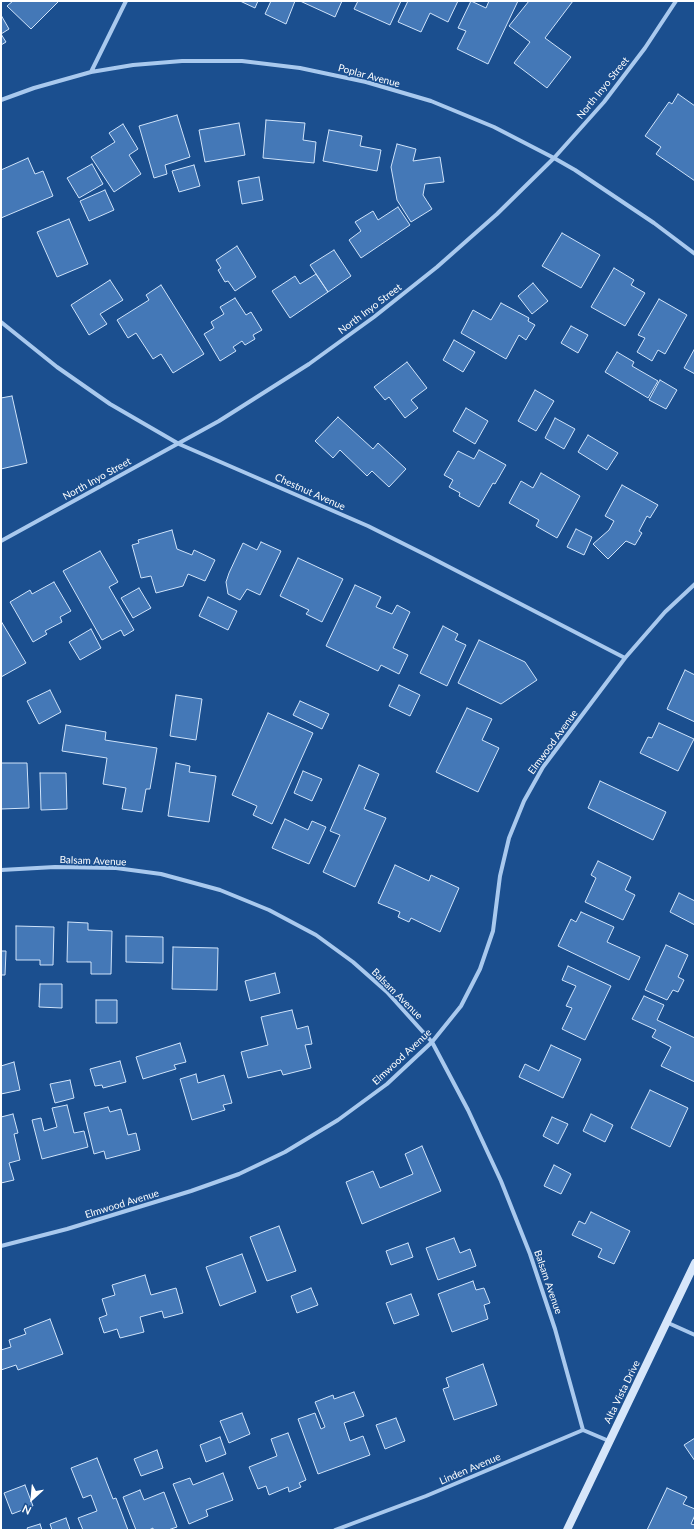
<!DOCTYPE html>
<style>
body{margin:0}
#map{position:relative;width:696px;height:1531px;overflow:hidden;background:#1b4f8f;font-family:Lato,sans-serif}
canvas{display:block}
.frame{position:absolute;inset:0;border:2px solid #fff;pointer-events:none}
.north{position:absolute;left:12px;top:1479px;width:40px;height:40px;-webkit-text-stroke:3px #1b4f8f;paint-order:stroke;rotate:206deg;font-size:11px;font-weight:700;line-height:16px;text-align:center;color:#fff}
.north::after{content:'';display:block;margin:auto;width:14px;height:18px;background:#fff;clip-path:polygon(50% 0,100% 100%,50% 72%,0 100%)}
</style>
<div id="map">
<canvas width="696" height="1531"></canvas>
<div class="frame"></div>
<div class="north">N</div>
</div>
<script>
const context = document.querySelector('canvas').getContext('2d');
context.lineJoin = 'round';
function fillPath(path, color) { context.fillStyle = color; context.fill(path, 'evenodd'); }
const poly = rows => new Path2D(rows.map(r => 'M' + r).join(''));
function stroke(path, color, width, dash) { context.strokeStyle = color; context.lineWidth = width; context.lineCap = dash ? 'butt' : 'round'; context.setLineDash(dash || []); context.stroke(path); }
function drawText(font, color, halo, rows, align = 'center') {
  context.font = font + ' Lato,sans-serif'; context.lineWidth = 3; context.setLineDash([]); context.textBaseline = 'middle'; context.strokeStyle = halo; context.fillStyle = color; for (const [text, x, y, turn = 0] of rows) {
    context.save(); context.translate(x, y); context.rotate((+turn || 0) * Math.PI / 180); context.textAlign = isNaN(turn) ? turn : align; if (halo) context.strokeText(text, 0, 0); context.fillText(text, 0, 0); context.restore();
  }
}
const building = poly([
 [13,1,59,1,31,29,7,6,13,1],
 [240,1,258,1,255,8,240,1],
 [271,1,295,1,286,24,265,14,271,1],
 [300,1,342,1,335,17,300,1],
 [358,1,401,1,390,25,354,9,358,1],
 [408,1,458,1,448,22,430,13,421,32,398,22,408,1],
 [471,1,486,8,489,1,518,1,488,64,457,49,466,31,458,28,471,1],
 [529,1,573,1,545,38,571,57,547,88,514,63,530,42,509,26,529,1],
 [1,15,9,29,1,34,6,42,1,45,1,15],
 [678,94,695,106,695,181,656,154,661,147,645,136,669,102,672,104,678,94],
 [177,115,190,157,165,165,167,174,154,178,139,126,177,115],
 [266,120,305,123,303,140,316,142,314,163,263,158,266,120],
 [239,123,245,155,205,162,199,130,239,123],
 [123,124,138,149,129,155,141,174,114,192,91,157,115,142,109,133,123,124],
 [329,130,362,136,360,146,381,150,377,171,323,161,329,130],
 [397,144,416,149,413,161,440,157,444,182,425,184,423,195,432,209,411,222,397,200,391,167,397,144],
 [28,158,35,174,43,171,53,196,1,218,1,170,28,158],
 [92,164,103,184,79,198,67,178,92,164],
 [194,165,200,186,179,192,172,171,194,165],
 [259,177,263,200,242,204,238,181,259,177],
 [105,190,114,210,89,221,80,201,105,190],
 [398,207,410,225,361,258,349,240,361,231,355,222,373,211,378,220,398,207],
 [69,219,88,264,57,277,37,232,69,219],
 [562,233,600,255,581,288,542,266,562,233],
 [237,246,256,277,235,291,228,281,225,282,218,270,221,268,216,260,237,246],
 [334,250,351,276,328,292,310,265,334,250],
 [614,268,634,280,631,285,645,293,625,326,591,307,614,268],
 [316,274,328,292,290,318,272,291,295,276,300,284,316,274],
 [110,280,123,300,100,314,107,324,89,335,71,305,110,280],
 [533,283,548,301,532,314,518,296,533,283],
 [161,285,204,354,173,373,161,354,153,359,136,333,128,338,117,320,149,300,146,295,161,285],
 [235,298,246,315,251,312,262,330,253,335,255,339,245,345,242,341,233,347,236,351,220,361,204,334,214,328,211,322,224,314,220,307,235,298],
 [659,299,687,315,665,354,658,350,652,361,637,352,645,338,638,335,659,299],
 [501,303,529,318,528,321,535,325,526,340,519,335,506,359,461,333,473,310,491,320,501,303],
 [571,326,588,335,578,353,561,343,571,326],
 [454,340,475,352,463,372,443,360,454,340],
 [695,348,695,374,684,368,695,348],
 [617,352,634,362,632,366,658,381,648,398,605,372,617,352],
 [407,362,427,388,411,400,418,408,405,418,389,397,385,400,374,387,407,362],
 [660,380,677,390,666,409,649,400,660,380],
 [535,390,554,401,536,431,518,421,535,390],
 [12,396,27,463,1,469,1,398,12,396],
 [466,408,488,421,475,444,453,431,466,408],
 [338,417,373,449,378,443,406,469,389,487,372,471,367,476,340,450,333,458,315,441,338,417],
 [555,418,575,429,564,449,545,438,555,418],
 [588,435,618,453,607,470,578,452,588,435],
 [479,450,506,465,495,484,493,483,479,507,459,496,460,493,449,487,453,480,444,475,458,451,474,459,479,450],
 [541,473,580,496,557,538,536,526,539,520,509,503,521,481,533,488,541,473],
 [622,485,658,505,650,518,647,516,639,531,642,533,635,545,626,541,608,559,593,544,609,530,614,521,605,516,622,485],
 [576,529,592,537,584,555,567,547,576,529],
 [172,530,177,549,192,555,194,550,215,560,205,581,188,574,183,586,156,593,151,576,141,578,132,545,139,543,138,540,172,530],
 [261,542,281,551,260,595,247,589,240,600,228,594,226,582,229,573,243,543,257,550,261,542],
 [100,551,118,582,109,587,134,630,124,636,121,630,102,640,63,571,100,551],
 [298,558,343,579,322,622,306,614,309,610,280,596,298,558],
 [54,582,71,611,60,617,62,622,45,631,47,634,33,642,10,602,30,590,32,594,54,582],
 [355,585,381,597,376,607,392,614,397,605,410,612,393,648,408,655,399,674,381,665,378,671,326,646,355,585],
 [139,588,151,608,133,618,121,598,139,588],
 [208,597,237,611,228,630,199,616,208,597],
 [1,621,26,663,1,677,1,621],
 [443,626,458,634,455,640,466,645,447,686,420,673,443,626],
 [91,629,101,648,80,660,69,642,91,629],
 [479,640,525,662,537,680,501,704,458,683,479,640],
 [685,670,695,675,695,722,667,709,685,670],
 [399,685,420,695,410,716,389,706,399,685],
 [50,690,61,712,39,724,27,701,50,690],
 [176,695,202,699,196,740,170,736,176,695],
 [300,701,329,714,322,729,293,715,300,701],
 [467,708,492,719,482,740,499,748,478,792,436,772,467,708],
 [268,713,313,733,272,824,253,815,257,806,232,795,268,713],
 [659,723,694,739,678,771,640,753,648,737,652,738,659,723],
 [66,725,106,732,105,740,157,748,150,789,146,789,142,812,122,809,126,788,103,784,107,758,62,751,66,725],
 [1,763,27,763,29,808,1,809,1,763],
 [176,763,190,766,189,772,216,776,209,822,168,816,176,763],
 [359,765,379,774,364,809,386,818,355,887,323,872,340,835,330,831,359,765],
 [303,771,322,779,312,801,294,793,303,771],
 [40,773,66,773,67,809,41,810,40,773],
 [600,781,666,812,653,840,588,808,600,781],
 [285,819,308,830,312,821,326,827,309,864,272,848,285,819],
 [598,861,631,877,625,890,635,895,623,920,585,902,596,878,591,875,598,861],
 [395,865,429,881,431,875,459,888,440,932,411,918,409,922,398,917,400,912,378,903,395,865],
 [679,893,695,901,695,925,670,912,679,893],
 [581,912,614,927,607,942,640,957,629,980,558,946,571,919,576,922,581,912],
 [68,922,88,923,88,930,112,931,111,974,91,974,91,962,67,962,68,922],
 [16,926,54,927,53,965,40,965,40,960,16,960,16,926],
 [126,936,163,937,163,963,126,962,126,936],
 [666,945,688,955,678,977,684,980,678,992,673,990,667,1000,645,990,666,945],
 [173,947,218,948,217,990,172,989,173,947],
 [1,951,6,951,5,975,1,975,1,951],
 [568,966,611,986,585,1040,562,1029,572,1008,566,1006,576,986,562,980,568,966],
 [275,973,280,993,250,1001,245,981,275,973],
 [40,984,62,984,62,1008,39,1007,40,984],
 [644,996,664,1005,657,1020,695,1038,695,1082,661,1066,671,1047,652,1037,656,1030,632,1019,644,996],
 [96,1000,117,1000,117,1023,96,1023,96,1000],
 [292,1010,297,1029,308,1026,312,1044,305,1045,311,1068,283,1075,281,1070,248,1078,241,1052,268,1045,261,1017,292,1010],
 [180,1043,186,1062,174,1065,176,1069,143,1079,136,1057,180,1043],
 [551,1045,581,1059,563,1098,519,1077,525,1064,539,1071,551,1045],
 [120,1061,126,1082,103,1088,102,1085,95,1086,90,1069,120,1061],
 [14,1062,20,1090,1,1094,1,1066,14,1062],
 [196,1074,198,1083,224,1075,232,1103,223,1105,225,1110,192,1120,180,1079,196,1074],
 [70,1080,74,1098,55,1103,50,1084,70,1080],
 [650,1090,688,1108,670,1147,631,1128,650,1090],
 [67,1105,74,1133,84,1131,88,1147,42,1159,32,1120,41,1118,44,1131,57,1127,52,1108,67,1105],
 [108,1107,110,1112,121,1109,128,1135,136,1133,140,1150,106,1159,104,1151,94,1154,84,1113,108,1107],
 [13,1114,18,1133,14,1134,20,1160,9,1163,14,1180,1,1183,1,1117,13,1114],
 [591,1114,613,1125,605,1142,583,1131,591,1114],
 [552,1117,568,1124,558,1144,543,1136,552,1117],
 [422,1146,441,1191,362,1224,346,1182,373,1171,380,1188,413,1174,405,1154,422,1146],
 [554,1165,571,1174,561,1194,544,1186,554,1165],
 [591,1212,630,1231,614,1264,598,1257,602,1249,572,1235,579,1221,585,1224,591,1212],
 [279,1226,296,1271,267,1281,250,1237,279,1226],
 [454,1238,460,1253,470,1249,476,1266,438,1280,426,1248,454,1238],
 [408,1243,413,1257,391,1265,386,1251,408,1243],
 [242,1254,256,1292,220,1306,206,1267,242,1254],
 [145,1275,151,1295,176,1288,183,1313,164,1318,162,1311,140,1317,144,1332,120,1338,117,1329,104,1333,99,1318,107,1315,102,1299,115,1295,112,1285,145,1275],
 [473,1281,476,1290,484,1288,490,1303,484,1305,488,1319,452,1332,438,1294,473,1281],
 [311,1288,318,1305,297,1313,291,1296,311,1288],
 [411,1294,419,1315,394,1324,386,1303,411,1294],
 [50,1319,63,1354,18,1370,16,1365,1,1370,1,1350,11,1347,9,1340,26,1334,24,1329,50,1319],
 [483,1364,497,1405,454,1420,443,1389,449,1387,446,1378,483,1364],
 [354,1392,364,1416,344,1423,350,1441,363,1436,370,1455,318,1474,298,1419,315,1413,321,1429,325,1427,315,1402,333,1395,334,1399,354,1392],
 [242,1413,250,1434,229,1443,220,1421,242,1413],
 [396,1418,405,1441,385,1449,376,1425,396,1418],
 [288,1433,306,1480,299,1483,301,1487,289,1492,288,1487,269,1495,266,1486,258,1489,249,1467,277,1456,271,1439,288,1433],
 [220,1437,226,1454,206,1462,200,1445,220,1437],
 [695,1438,695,1461,684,1445,695,1438],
 [157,1450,163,1468,141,1476,134,1459,157,1450],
 [97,1458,113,1499,116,1498,128,1530,83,1530,78,1518,97,1511,91,1495,83,1498,71,1468,97,1458],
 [223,1473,233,1500,206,1510,208,1516,189,1524,173,1484,190,1478,193,1485,223,1473],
 [25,1485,33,1506,12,1514,4,1493,25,1485],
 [667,1488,687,1497,683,1504,695,1509,695,1515,691,1524,695,1525,695,1530,647,1530,667,1488],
 [140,1490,144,1500,164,1492,177,1527,168,1530,153,1530,153,1528,149,1530,136,1530,123,1497,140,1490],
 [66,1518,70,1530,52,1530,50,1524,66,1518],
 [40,1524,42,1530,28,1530,27,1528,40,1524]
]);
fillPath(building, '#4478b7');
stroke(building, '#cfe3fa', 1);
stroke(poly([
 [91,72,126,1],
 [1,100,34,88,91,72,133,65,182,61,242,61,300,68,366,82,431,101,494,127,554,158,575,170,654,223,695,254],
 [1,322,57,367,110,404,179,444,368,526,428,556,625,658],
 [1,541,219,421,309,364,374,317,437,267,497,214,554,158,604,102,645,48,676,1],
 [1,870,55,867,116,868,161,874,220,890,269,910,316,935,353,962,387,992,432,1042,468,1110,501,1181,530,1254,555,1329,583,1430],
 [1,1246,67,1229,191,1191,239,1174,285,1152,338,1120,387,1084,432,1042,461,1006,480,969,493,931,500,876,509,838,524,801,543,767,625,658,665,612,695,584],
 [666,1322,695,1335],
 [335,1530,426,1496,583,1430,609,1441]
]), '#a9c9ee', 4);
stroke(poly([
 [567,1530,695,1263]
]), '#d6e6fa', 8);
drawText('10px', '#fff', '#1b4f8f', [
 ["Poplar Avenue",369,76,15],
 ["North Inyo Street",603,88,-51],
 ["North Inyo Street",370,309,-37],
 ["North Inyo Street",97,479,-29],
 ["Chestnut Avenue",310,492,24],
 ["Elmwood Avenue",553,742,-54],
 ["Balsam Avenue",93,861,2],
 ["Balsam Avenue",397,994,45],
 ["Elmwood Avenue",402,1057,-43],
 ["Elmwood Avenue",122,1204,-17],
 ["Balsam Avenue",548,1282,71],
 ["Alta Vista Drive",622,1392,-64],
 ["Linden Avenue",470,1469,-23]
]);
</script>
